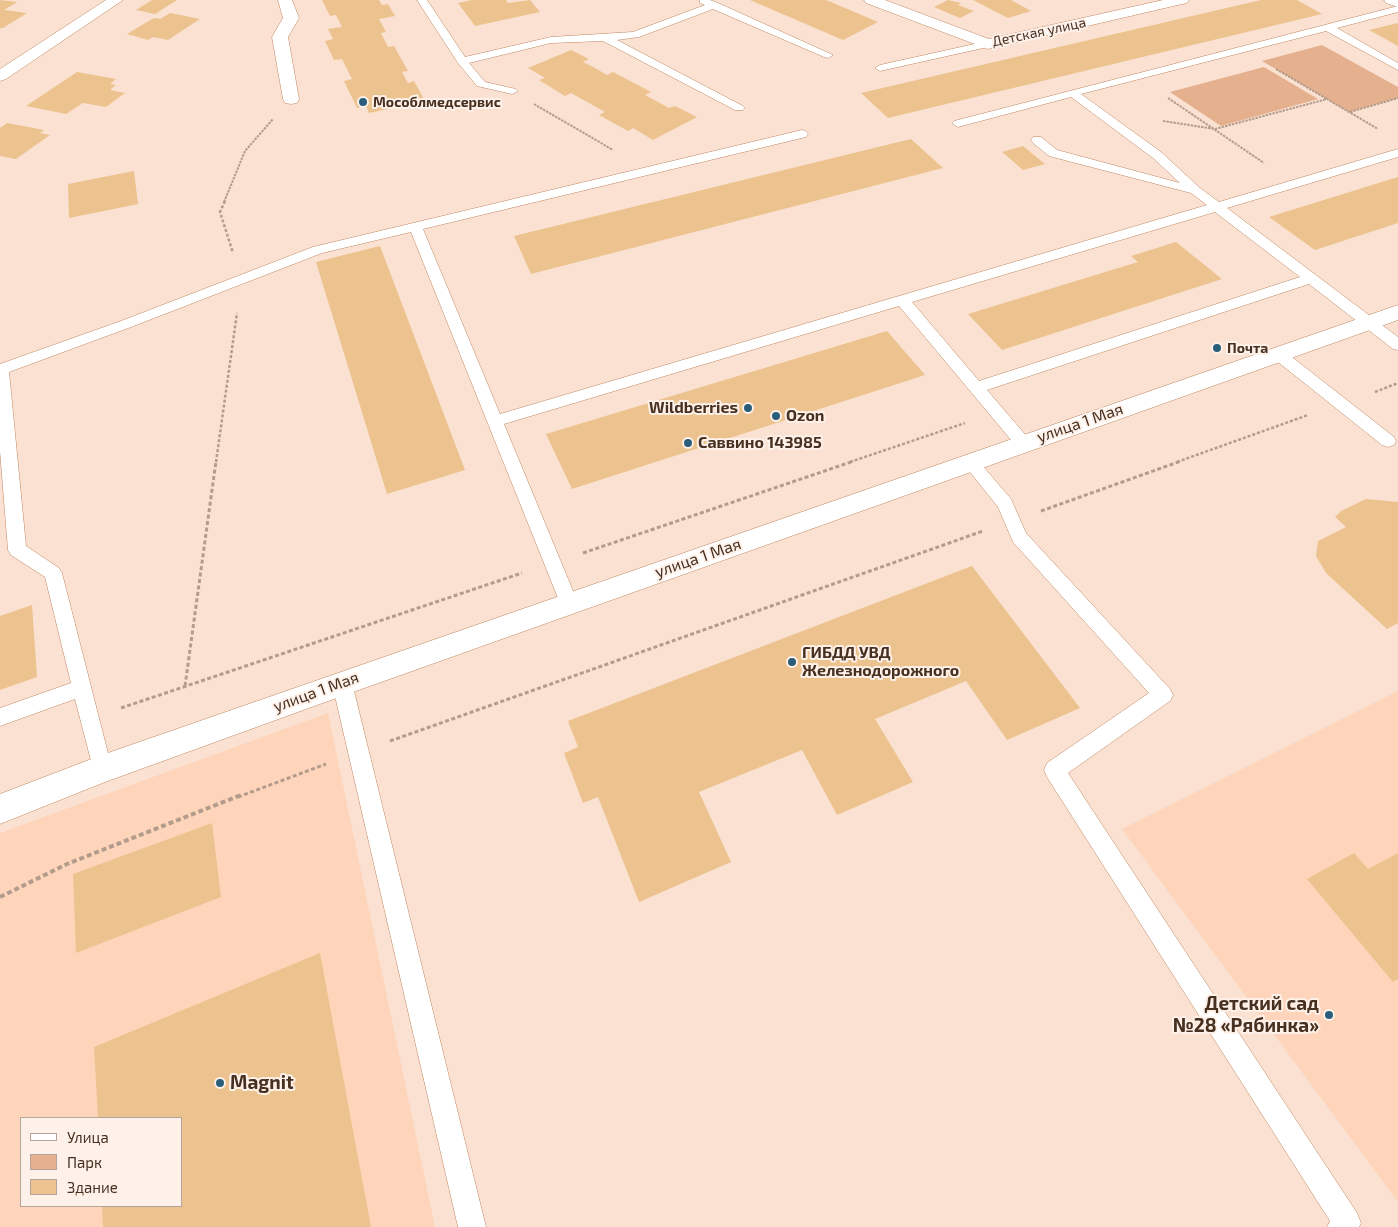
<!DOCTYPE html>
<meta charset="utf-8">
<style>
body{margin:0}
#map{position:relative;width:1398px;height:1227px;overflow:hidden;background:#fae1d1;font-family:"Exo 2",sans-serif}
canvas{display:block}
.legend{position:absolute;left:20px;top:1117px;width:162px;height:90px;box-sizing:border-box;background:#fef1e9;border:1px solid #b5a499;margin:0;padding:6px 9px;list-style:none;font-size:15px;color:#473020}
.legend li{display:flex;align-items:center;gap:10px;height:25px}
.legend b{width:25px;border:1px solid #b5a499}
</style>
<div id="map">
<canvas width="1398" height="1227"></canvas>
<ul class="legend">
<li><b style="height:6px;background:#fff"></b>Улица</li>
<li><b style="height:14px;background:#e5b08e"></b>Парк</li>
<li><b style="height:14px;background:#ecc38e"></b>Здание</li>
</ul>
</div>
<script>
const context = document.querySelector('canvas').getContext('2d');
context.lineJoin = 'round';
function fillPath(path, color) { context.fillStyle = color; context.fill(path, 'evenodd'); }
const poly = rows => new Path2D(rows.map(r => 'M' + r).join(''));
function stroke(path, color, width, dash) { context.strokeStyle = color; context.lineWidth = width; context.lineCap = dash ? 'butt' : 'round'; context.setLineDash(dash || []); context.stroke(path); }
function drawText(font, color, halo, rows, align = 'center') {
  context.font = font + ' "Exo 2",sans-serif'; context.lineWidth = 4; context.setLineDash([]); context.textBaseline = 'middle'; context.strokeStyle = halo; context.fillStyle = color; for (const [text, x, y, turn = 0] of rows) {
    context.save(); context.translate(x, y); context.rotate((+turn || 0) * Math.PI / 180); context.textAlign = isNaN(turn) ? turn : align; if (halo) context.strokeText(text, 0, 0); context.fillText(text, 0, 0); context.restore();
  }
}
fillPath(poly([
 [1398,691,1398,1202,1122,829],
 [328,713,435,1227,0,1227,0,833],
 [21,1118,181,1118,181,1206,21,1206]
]), '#fed5bb');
fillPath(poly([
 [1322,45,1398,87,1398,98,1349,112,1262,61],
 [1264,67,1318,99,1221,126,1170,92]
]), '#e5b08e');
fillPath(poly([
 [0,0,17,2,4,10,27,13,3,28,0,28],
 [152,0,177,0,155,14,136,10],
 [322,0,379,0,382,5,388,4,395,16,379,19,386,32,381,33,388,47,394,46,408,71,402,72,408,83,414,81,425,101,369,113,366,106,357,108,344,81,352,79,342,59,334,60,325,41,333,39,328,29,342,27,336,15,330,16],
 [472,0,506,0,508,3,530,0,540,12,475,26,458,3],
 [750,0,826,0,878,22,843,40],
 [948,0,961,3,958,5,974,11,960,18,934,7],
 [973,0,1011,0,1031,11,1008,18],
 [1261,0,1297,0,1322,14,888,118,861,93],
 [170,13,200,19,168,40,153,37,148,40,127,34,154,18,160,19],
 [1398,23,1398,46,1369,30],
 [571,50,589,59,583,62,595,68,607,75,613,72,651,92,645,95,669,108,675,106,697,117,653,140,633,128,628,131,599,115,605,112,571,93,565,96,539,80,545,78,528,68],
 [77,72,116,79,110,84,116,85,110,90,125,93,106,107,83,103,66,114,26,106],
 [7,123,44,130,40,133,50,135,16,159,0,156,0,128],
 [911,139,943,168,531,274,514,236],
 [1023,146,1045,164,1023,170,1002,152],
 [134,171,138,204,69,218,68,184],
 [1398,177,1398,223,1315,250,1269,217],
 [1176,242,1222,279,1002,350,968,314,1138,262,1131,256],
 [380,246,465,470,387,494,316,262],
 [887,331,925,375,572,489,546,434],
 [1366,499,1398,502,1398,623,1387,629,1326,573,1316,556,1318,541,1346,527,1335,517,1341,511],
 [972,566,1080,708,1007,740,966,681,875,719,913,782,837,815,802,750,699,792,731,862,639,902,598,797,583,803,564,753,578,747,568,721],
 [32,605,37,677,0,690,0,616],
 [212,823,221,897,76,953,73,874],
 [1354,853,1368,869,1398,853,1398,979,1393,982,1307,879],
 [320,953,371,1227,103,1227,102,1206,181,1206,181,1118,98,1118,94,1047]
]), '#ecc38e');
const lane = poly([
 [417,0,427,0,465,57,551,37,633,32,705,5,700,3,700,0,710,0,718,3,833,55,828,58,824,57,713,9,639,37,617,40,743,106,745,108,743,110,735,110,603,41,551,43,469,63,485,82,516,89,518,91,512,94,477,86,458,63,417,0],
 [1398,6,1398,12,1337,28,1398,63,1398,70,1326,31,1081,94,1161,152,1200,188,1219,202,1398,149,1398,157,1227,208,1398,337,1398,350,1393,349,1309,284,987,390,1029,439,1031,443,1029,447,1023,449,1017,447,899,306,504,424,578,603,576,608,569,611,562,608,560,603,411,232,322,253,131,327,9,372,26,546,59,568,62,573,112,769,109,776,102,779,95,776,75,699,0,726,0,708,71,683,45,577,11,555,8,550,0,451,0,364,121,321,313,247,802,130,806,131,808,134,806,137,423,229,500,414,1207,205,1191,193,1049,156,1033,143,1031,140,1033,137,1041,137,1057,150,1180,183,1153,158,1071,97,958,127,952,123,954,121,1398,6],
 [1215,212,1300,277,979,381,912,302,1215,212],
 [988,41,993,44,992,46,880,71,875,68,880,65,988,41],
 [1278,349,1283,350,1394,437,1396,441,1394,445,1388,447,1382,445,1273,358,1270,354,1273,350,1278,349],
 [970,456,976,458,1011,499,1026,533,1170,689,1173,695,1170,701,1068,773,1357,1213,1361,1223,1359,1227,1327,1227,1330,1221,1047,777,1044,770,1047,763,1149,693,1013,542,998,507,962,462,964,458,970,456],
 [342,674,349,677,352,683,486,1227,458,1227,332,683,335,677,342,674]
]);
const street = poly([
 [106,0,123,0,6,79,0,81,0,69,106,0],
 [278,0,292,0,299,18,288,37,299,99,297,103,291,104,285,103,283,99,272,37,283,18,278,0],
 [864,0,885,0,989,39,1163,0,1189,0,1187,3,1182,4,988,49,866,3,864,0],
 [1384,0,1398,0,1398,7,1386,3,1384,0]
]);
const secondary = poly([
 [1398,305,1398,320,342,696,105,782,0,824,0,794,102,755,1398,305]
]);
stroke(lane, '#bf8761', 1);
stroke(street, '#bf8761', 1);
stroke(secondary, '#bf8761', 1);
stroke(poly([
 [1276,69,1327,99],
 [1168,98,1264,163],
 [534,104,613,150],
 [1350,112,1398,98],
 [1163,121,1215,129,1327,99,1378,129],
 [224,202,245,151,273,119]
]), '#b49c8c', 2, [2.5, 1]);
stroke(poly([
 [225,201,220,212,233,253],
 [1375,392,1398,383],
 [216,462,237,313],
 [850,462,965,423],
 [1177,462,1308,415]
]), '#b49c8c', 2.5, [3, 2]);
stroke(poly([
 [1041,511,1181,461],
 [583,553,854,461],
 [185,686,216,461],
 [121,708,522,573],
 [390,741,983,531],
 [238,797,326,764]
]), '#b49c8c', 3, [4, 2.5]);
stroke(poly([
 [0,897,67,864,241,795]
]), '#b49c8c', 4, [5, 3]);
fillPath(lane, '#fff');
fillPath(street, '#fff');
fillPath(secondary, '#fff');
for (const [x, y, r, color] of [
 [363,102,5,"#295e7a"],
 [1217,348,5,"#295e7a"],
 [748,408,5,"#295e7a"],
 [776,416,5,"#295e7a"],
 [688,443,5,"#295e7a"],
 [792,662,5,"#295e7a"],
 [1329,1015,5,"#295e7a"],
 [220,1083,5,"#295e7a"]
]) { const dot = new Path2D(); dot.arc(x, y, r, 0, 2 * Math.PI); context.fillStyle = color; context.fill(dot); stroke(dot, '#fef1e9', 2); }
drawText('14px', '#473020', '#fef1e9', [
 ["Детская улица",1039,32,-12]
]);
drawText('bold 14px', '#473020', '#fef1e9', [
 ["Мособлмедсервис",373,102],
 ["Почта",1227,348]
], 'left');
drawText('bold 16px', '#473020', '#fef1e9', [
 ["Wildberries",738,408,"right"],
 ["Ozon",786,416],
 ["Саввино 143985",698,443],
 ["ГИБДД УВД",802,653],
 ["Железнодорожного",802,671]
], 'left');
drawText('16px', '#473020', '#fef1e9', [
 ["улица 1 Мая",1080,423,-19],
 ["улица 1 Мая",698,558,-19],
 ["улица 1 Мая",316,692,-20]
]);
drawText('bold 19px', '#473020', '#fef1e9', [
 ["Детский сад",1319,1004],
 ["№28 «Рябинка»",1319,1026],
 ["Magnit",230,1083,"left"]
], 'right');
</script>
